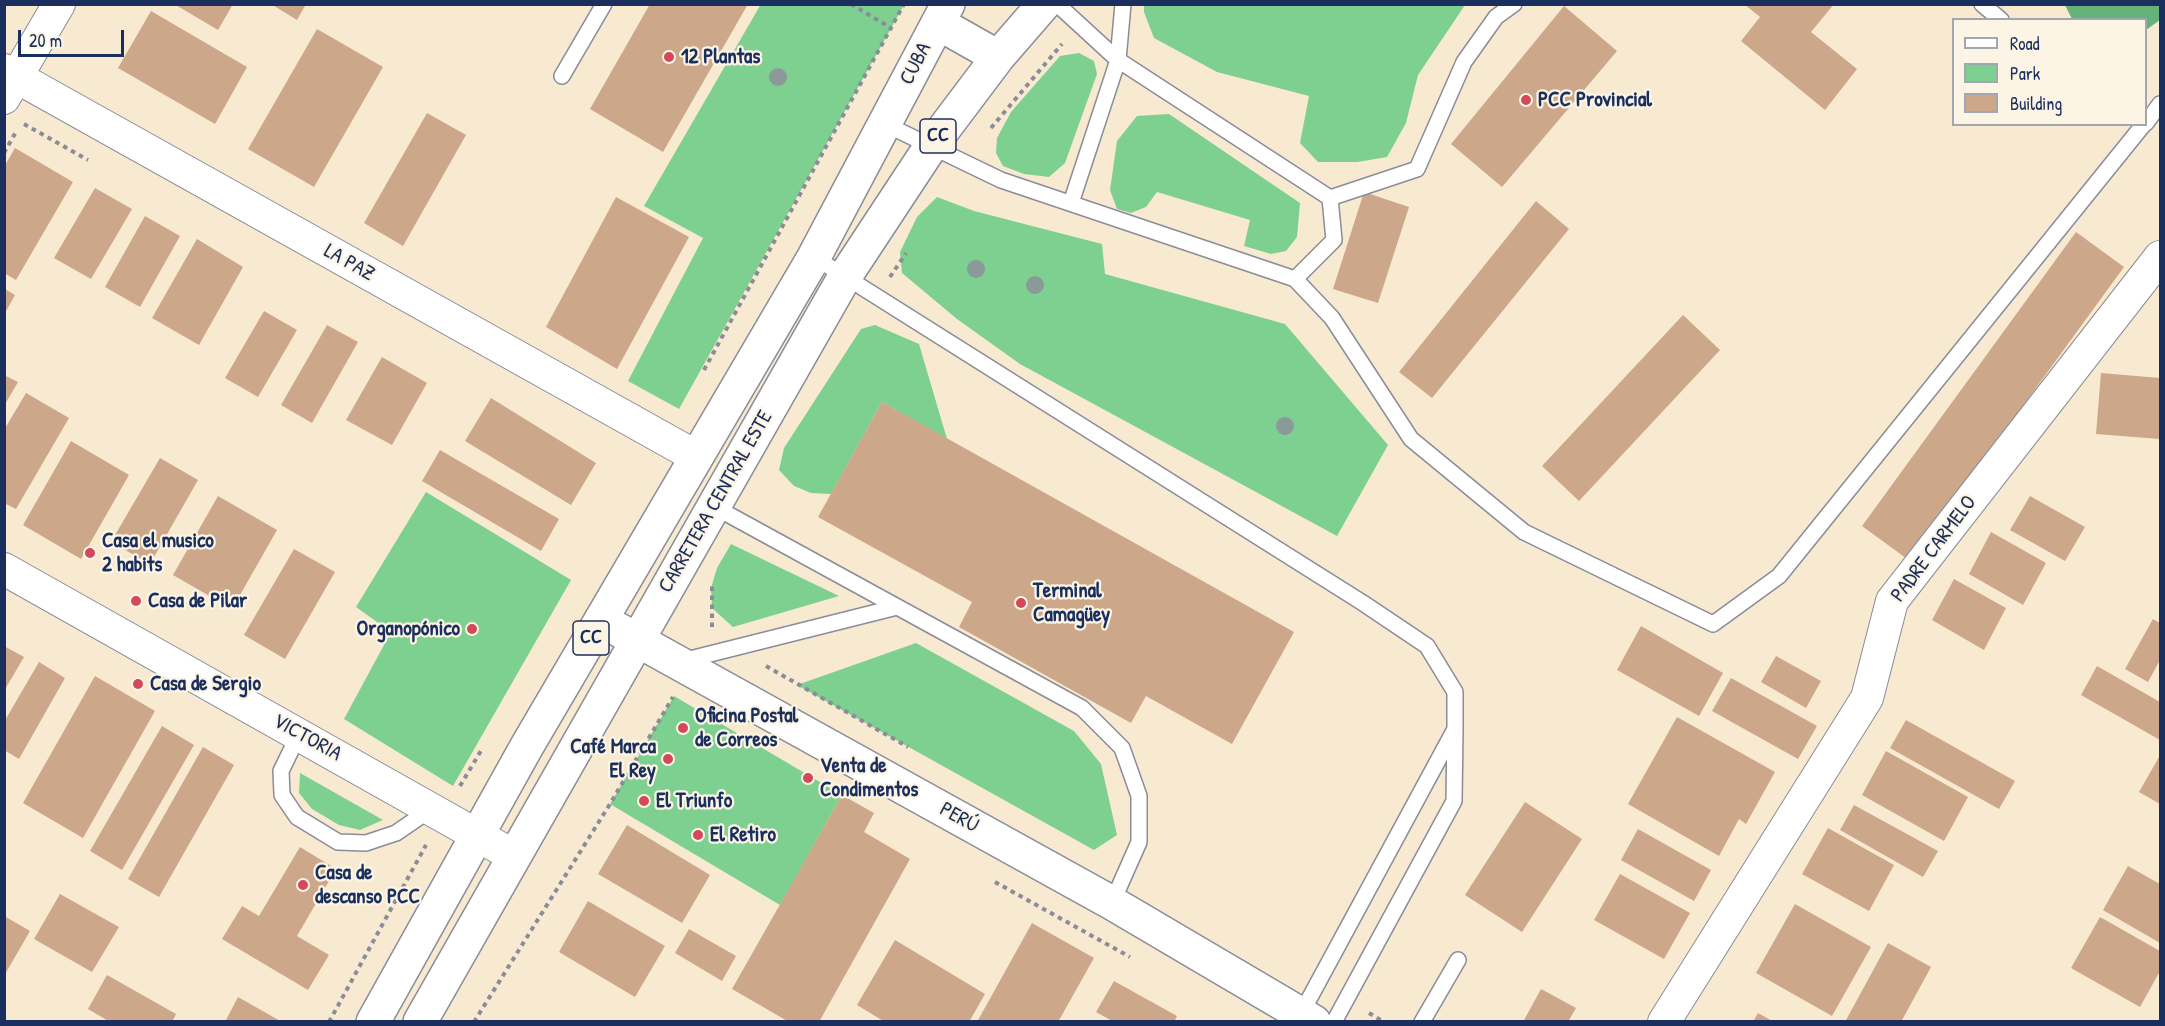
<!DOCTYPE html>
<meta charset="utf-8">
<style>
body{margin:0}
#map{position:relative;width:2165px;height:1026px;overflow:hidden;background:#f8e9d1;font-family:"Patrick Hand",sans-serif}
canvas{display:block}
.frame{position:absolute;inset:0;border:6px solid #1b2f5e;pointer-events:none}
.legend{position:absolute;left:1952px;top:18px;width:195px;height:108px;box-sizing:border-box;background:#fcf5e5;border:2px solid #a2a6af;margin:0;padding:8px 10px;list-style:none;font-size:18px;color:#1b2f5e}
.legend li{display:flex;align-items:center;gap:12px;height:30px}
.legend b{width:30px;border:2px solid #a2a6af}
.scale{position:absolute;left:18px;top:30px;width:106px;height:27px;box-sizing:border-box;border:3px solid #1b2f5e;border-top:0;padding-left:8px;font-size:18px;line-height:21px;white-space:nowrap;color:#1b2f5e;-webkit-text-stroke:4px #fcf5e5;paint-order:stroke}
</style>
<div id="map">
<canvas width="2165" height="1026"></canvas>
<div class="frame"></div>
<ul class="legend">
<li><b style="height:8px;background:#fff"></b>Road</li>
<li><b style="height:16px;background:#7ed091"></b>Park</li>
<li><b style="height:16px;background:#cda78a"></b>Building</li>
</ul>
<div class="scale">20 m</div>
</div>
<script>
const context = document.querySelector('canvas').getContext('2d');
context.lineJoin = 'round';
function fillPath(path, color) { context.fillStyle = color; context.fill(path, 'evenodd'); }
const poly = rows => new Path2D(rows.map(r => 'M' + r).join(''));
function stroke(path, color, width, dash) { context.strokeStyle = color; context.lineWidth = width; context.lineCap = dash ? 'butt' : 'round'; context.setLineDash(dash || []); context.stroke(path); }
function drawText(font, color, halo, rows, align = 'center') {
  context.font = font + ' "Patrick Hand",sans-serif'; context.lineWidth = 4.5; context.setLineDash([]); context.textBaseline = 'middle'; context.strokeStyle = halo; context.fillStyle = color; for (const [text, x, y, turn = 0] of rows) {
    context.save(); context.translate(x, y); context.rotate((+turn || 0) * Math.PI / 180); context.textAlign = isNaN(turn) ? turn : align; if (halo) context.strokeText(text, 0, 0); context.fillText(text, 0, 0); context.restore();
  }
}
fillPath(poly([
 [761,4,904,5,679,409,628,381,703,238,644,206],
 [1144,5,1144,4,1465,5,1418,75,1406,123,1387,157,1357,162,1318,162,1300,143,1309,96,1217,72,1154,38,1144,12],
 [1079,53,1094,61,1097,74,1065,163,1049,177,1024,174,1003,166,996,153,997,138,1011,112,1060,56],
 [1169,114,1300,203,1297,237,1286,251,1271,254,1244,246,1250,220,1157,192,1146,207,1131,213,1117,209,1110,190,1117,141,1137,116],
 [937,197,974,211,1102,244,1105,274,1285,324,1388,445,1337,536,1020,364,957,319,902,273,900,252,917,217],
 [875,325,919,344,947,439,882,402,831,494,811,493,794,486,779,470,784,448,861,329],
 [426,492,571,580,453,786,344,719,391,632,356,607],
 [731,544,839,596,733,627,712,608,711,588,717,568],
 [916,643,1074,731,1101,764,1117,835,1094,850,797,685],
 [674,696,842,795,780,905,610,804],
 [300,773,383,820,360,830,339,825,312,809,299,793]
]), '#7ed091');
fillPath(poly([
 [2065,5,2160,5,2160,20,2146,30,2146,20,2072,19]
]), '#66b27b');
fillPath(poly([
 [174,4,233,4,218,30],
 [271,4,306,4,297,20],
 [650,4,748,4,663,152,590,109],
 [1744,4,1834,4,1811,32,1857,69,1825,110,1741,41,1760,17],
 [1564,6,1617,51,1502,187,1451,144],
 [151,11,247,67,215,124,118,68],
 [317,29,383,67,314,187,248,149],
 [427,113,466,135,403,246,364,223],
 [15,148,73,182,16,280,4,273,4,167],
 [95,188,132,209,91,279,54,258],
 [1364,192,1409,207,1378,303,1333,289],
 [616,197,689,237,617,369,546,327],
 [1536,201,1569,229,1432,398,1399,372],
 [145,216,180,236,140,307,105,287],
 [2076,232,2124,267,1910,561,1862,526],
 [197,239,243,267,199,345,152,318],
 [5,289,15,295,5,313],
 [264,311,297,330,258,397,225,378],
 [1683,315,1720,350,1579,501,1542,466],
 [327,325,358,342,312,423,281,405],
 [382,357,427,383,392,445,346,420],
 [2101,373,2160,378,2160,439,2096,434],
 [4,375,18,382,4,406],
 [26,393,69,418,16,509,4,503,4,430],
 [491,398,596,463,571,505,465,441],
 [882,402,1294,632,1232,744,1146,696,1131,723,959,627,972,602,818,517],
 [71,441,129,475,81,559,23,525],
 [440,450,559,519,541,551,422,481],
 [160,458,198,480,150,564,111,542],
 [218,496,277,530,232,609,173,575],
 [2030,496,2085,527,2065,561,2010,530],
 [1991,532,2046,563,2023,605,1969,574],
 [294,549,335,572,285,659,244,635],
 [1954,579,2006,608,1984,650,1932,620],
 [2153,619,2160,623,2160,660,2148,682,2125,669],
 [1641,626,1723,673,1699,716,1617,670],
 [4,646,24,657,4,691],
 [1776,656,1821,681,1806,708,1761,682],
 [39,662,65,678,19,759,4,750,4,722],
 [2097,666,2160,702,2160,740,2081,695],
 [95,676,155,711,83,838,23,803],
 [1731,678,1817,726,1798,759,1712,711],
 [1677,717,1775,772,1746,824,1739,819,1719,856,1628,804],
 [1906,720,2015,781,1999,809,1890,748],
 [162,726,194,745,122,870,90,851],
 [203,747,234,765,159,897,128,879],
 [1886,751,1968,797,1944,841,1862,795],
 [2159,757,2160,758,2160,804,2139,792],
 [842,795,874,813,864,832,910,859,819,1022,789,1022,732,989],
 [1525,802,1582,839,1522,932,1465,895],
 [1854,805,1938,851,1923,877,1840,830],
 [627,825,710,875,682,923,598,874],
 [1828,828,1894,865,1869,911,1802,874],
 [1638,829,1711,870,1694,901,1621,860],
 [300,847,336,869,297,936,329,955,308,990,222,939,242,906,259,916],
 [2128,866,2160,884,2160,943,2103,910],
 [1620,874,1690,913,1664,959,1594,920],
 [60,894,119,927,92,972,34,939],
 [588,901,665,946,635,997,559,952],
 [1795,904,1871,947,1832,1016,1756,973],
 [6,917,30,931,4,976,4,920],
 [2100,917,2160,951,2160,971,2140,1007,2071,968],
 [1032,923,1094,958,1058,1022,977,1022],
 [689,929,736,956,722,981,675,953],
 [895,940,985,994,969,1022,885,1022,857,1005],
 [1888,943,1931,967,1901,1022,1845,1022],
 [107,975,176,1014,172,1022,110,1022,88,1009],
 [1114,981,1177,1016,1174,1022,1114,1022,1096,1012],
 [1541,989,1576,1008,1568,1022,1523,1022],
 [238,997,282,1022,225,1022],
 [1758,1013,1774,1022,1753,1022]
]), '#cda78a');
const lane = poly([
 [1057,4,1118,60,1330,198],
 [1982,4,2001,20],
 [562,76,604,4],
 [2146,123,2160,104],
 [885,124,1001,180,1295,279,1334,240,1330,198],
 [1330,198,1417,169,1464,62,1496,17,1514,4],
 [1071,203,1118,60,1123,4],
 [814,257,1363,603,1427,646,1455,692,1455,729,1301,1014],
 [1295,279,1332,318,1411,439,1524,532,1713,624,1779,576,2144,124],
 [713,506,1082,708,1122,748,1139,796,1139,842,1112,903],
 [682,661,897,607],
 [299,734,281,771,282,795,297,817,338,842,366,843,396,833,431,809],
 [1334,1022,1454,801,1455,731],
 [1422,1022,1458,960]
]);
const street = poly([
 [4,70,695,456],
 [4,98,59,4],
 [4,569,514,856],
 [1664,1022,1867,698,1892,601,2160,257]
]);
const secondary = poly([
 [601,620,1112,903,1314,1022]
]);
const primary = poly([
 [938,23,998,57],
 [373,1022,527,746,814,257,948,4],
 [420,1022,844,278,931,146,998,57,1044,4]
]);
stroke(lane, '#8a8c98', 18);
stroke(street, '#8a8c98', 34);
stroke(secondary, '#8a8c98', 36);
stroke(primary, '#8a8c98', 36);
stroke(poly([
 [851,4,891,28],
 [24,124,88,160],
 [991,128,1062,44],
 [4,153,17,130],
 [890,277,906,253],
 [704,370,904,4],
 [712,627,712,584],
 [766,666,908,747],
 [460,786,482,749],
 [995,882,1130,957],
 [1369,1013,1384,1022],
 [329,1022,426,845],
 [474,1022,610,804,673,697]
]), '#8a8c98', 4, [4.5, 4.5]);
stroke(lane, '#fff', 15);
stroke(street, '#fff', 32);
stroke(secondary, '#fff', 33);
stroke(primary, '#fff', 33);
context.fillStyle = '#8c9999';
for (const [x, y] of [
 [778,77],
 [976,269],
 [1035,285],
 [1285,426]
]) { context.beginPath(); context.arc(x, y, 9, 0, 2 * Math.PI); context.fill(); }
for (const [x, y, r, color] of [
 [669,57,6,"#d1495b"],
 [1526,100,6,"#d1495b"],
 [90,553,6,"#d1495b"],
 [136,601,6,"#d1495b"],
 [1021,603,6,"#d1495b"],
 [472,629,6,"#d1495b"],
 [138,684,6,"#d1495b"],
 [683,728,6,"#d1495b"],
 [668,759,6,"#d1495b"],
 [808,778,6,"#d1495b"],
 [644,801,6,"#d1495b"],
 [698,835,6,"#d1495b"],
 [303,885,6,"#d1495b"]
]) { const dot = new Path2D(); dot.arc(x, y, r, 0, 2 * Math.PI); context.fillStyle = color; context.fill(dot); stroke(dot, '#fcf5e5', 2); }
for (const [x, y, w] of [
 [938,136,36],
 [591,638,36]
]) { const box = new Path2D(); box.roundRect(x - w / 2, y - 17, w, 34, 4.5); context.fillStyle = '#fcf5e5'; context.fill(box); stroke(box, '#1b2f5e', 1.5); }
drawText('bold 20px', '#1b2f5e', null, [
 ["CC",938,136],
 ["CC",591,638]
]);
drawText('bold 21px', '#1b2f5e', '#fcf5e5', [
 ["12 Plantas",681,57],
 ["PCC Provincial",1538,100],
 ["Casa el musico",102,541],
 ["2 habits",102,565],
 ["Terminal",1033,591],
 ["Camagüey",1033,615],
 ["Casa de Pilar",148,601],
 ["Organopónico",460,629,"right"],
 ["Casa de Sergio",150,684],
 ["Oficina Postal",695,716],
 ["de Correos",695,740],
 ["Café Marca",656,747,"right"],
 ["El Rey",656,771,"right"],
 ["Venta de",820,766],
 ["Condimentos",820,790],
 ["El Triunfo",656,801],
 ["El Retiro",710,835],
 ["Casa de",315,873],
 ["descanso PCC",315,897]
], 'left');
drawText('21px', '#1b2f5e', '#fcf5e5', [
 ["CUBA",916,64,-63],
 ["LA PAZ",349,263,29],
 ["CARRETERA CENTRAL ESTE",716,502,-60],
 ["PADRE CARMELO",1934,549,-53],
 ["VICTORIA",307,738,29],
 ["PERÚ",959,818,29]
]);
</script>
